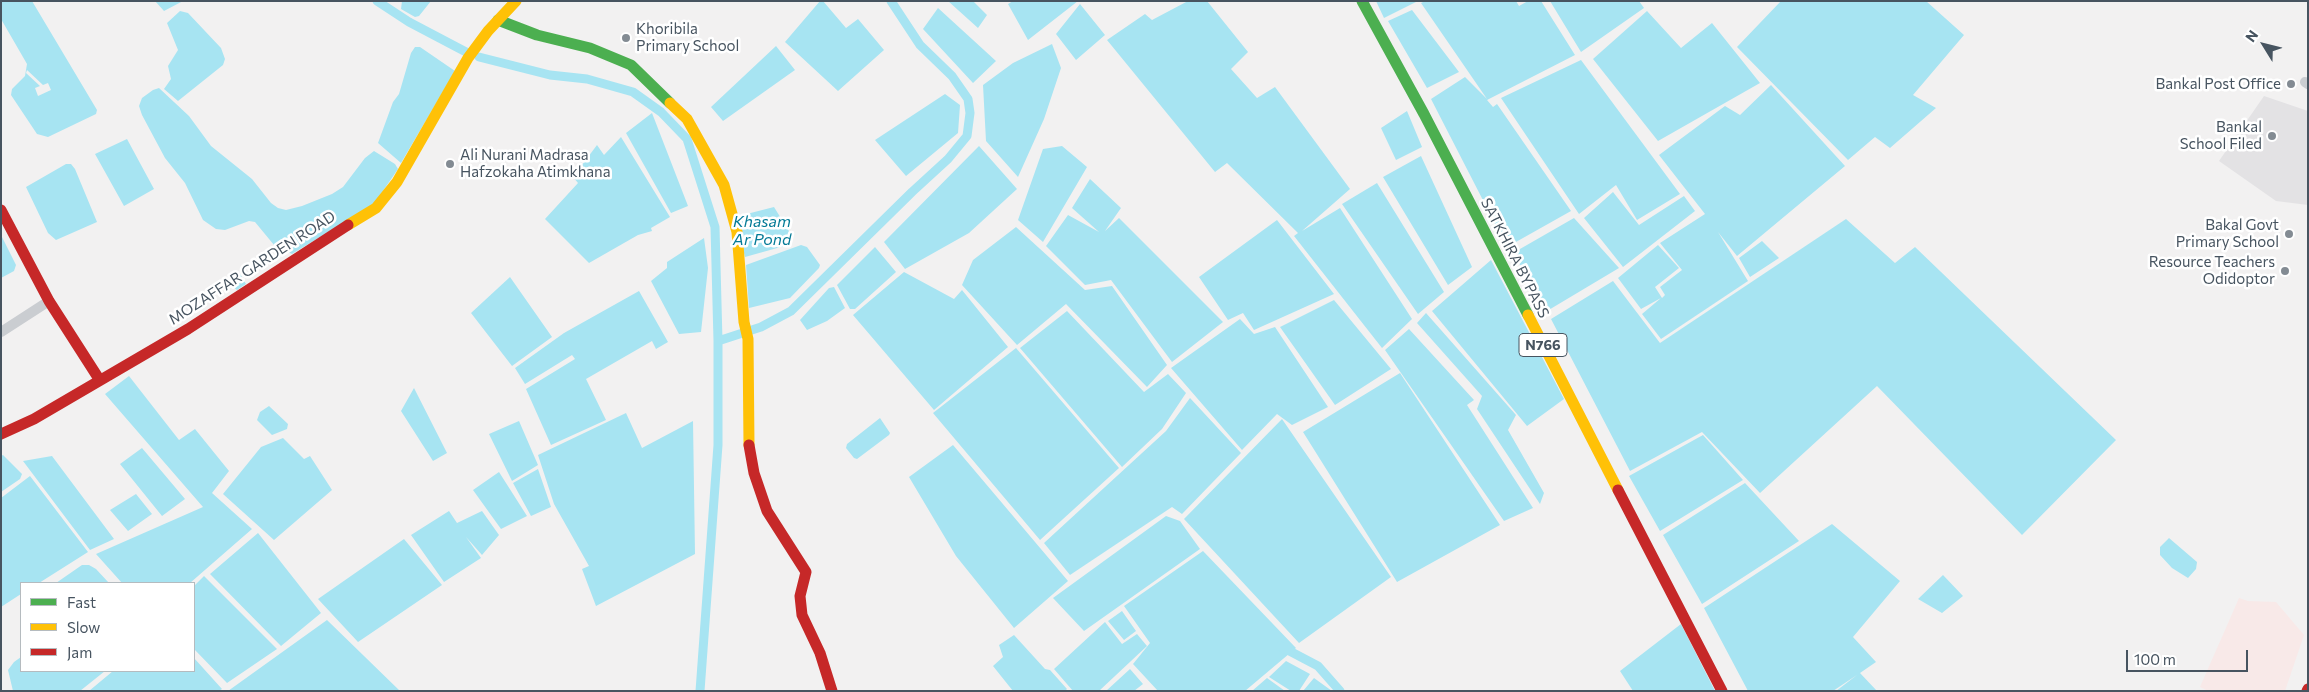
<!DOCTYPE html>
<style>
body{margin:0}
#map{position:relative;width:2309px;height:692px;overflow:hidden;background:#f2f1f1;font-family:Commissioner,sans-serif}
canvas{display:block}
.frame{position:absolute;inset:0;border:2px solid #475460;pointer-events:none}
.legend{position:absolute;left:20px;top:582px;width:175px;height:90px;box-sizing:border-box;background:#fff;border:1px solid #b5bbbf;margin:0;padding:6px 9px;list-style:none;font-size:15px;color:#475460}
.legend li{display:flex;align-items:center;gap:10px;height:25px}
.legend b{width:25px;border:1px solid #b5bbbf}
.north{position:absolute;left:2239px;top:20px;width:50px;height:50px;-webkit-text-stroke:4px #fff;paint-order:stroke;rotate:306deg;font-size:14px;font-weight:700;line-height:20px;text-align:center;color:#475460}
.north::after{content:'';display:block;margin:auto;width:18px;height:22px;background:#475460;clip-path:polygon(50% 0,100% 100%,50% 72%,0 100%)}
.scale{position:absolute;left:2126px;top:650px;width:122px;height:22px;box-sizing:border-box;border:2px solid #475460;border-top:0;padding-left:6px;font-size:15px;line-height:18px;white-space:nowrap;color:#475460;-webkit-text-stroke:4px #fff;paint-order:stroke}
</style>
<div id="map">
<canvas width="2309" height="692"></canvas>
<div class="frame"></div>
<ul class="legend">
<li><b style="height:6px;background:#4caf50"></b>Fast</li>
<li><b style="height:6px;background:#ffc107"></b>Slow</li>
<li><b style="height:6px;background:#c62828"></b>Jam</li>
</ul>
<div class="north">N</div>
<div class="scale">100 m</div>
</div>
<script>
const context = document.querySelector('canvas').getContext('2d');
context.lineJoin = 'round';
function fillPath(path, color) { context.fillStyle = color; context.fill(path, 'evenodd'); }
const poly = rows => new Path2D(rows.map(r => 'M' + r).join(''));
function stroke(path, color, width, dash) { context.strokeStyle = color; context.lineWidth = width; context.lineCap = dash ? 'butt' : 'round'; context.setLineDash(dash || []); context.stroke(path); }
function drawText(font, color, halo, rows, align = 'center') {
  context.font = font + ' Commissioner,sans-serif'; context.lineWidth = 5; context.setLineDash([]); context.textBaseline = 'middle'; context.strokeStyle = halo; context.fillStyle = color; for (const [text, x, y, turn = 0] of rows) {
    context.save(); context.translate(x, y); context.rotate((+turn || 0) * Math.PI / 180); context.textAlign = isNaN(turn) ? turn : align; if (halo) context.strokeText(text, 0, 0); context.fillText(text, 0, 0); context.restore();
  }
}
fillPath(poly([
 [2264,96,2308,111,2308,205,2276,201,2219,161]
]), '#e3e2e4');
fillPath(poly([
 [2239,598,2248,601,2276,602,2304,635,2285,691,2208,691,2200,687]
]), '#f8e9e8');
fillPath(poly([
 [1,1,32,1,97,110,96,114,48,137,37,134,11,95,12,89,25,76,27,64,1,19],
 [155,1,183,1,164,11],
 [402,1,431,1,419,16,415,17,401,9],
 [820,1,823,1,846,28,858,19,884,50,838,91,785,42],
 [948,1,973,1,987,15,978,28],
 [1013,1,1078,1,1028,40,1008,4],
 [1188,1,1207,1,1248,52,1231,69,1257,98,1275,87,1350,189,1302,231,1340,208,1412,319,1382,348,1294,236,1298,233,1227,163,1215,172,1107,40,1145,14,1152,20],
 [1376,1,1418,1,1384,18],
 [1425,1,1516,1,1519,6,1528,1,1541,1,1575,55,1487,100,1493,107,1497,104,1571,211,1507,247,1431,99,1465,77,1487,99,1421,3],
 [1550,1,1639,1,1644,8,1581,52],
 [1781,1,1926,1,1964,35,1913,95,1936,108,1890,148,1875,137,1848,160,1737,47],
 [1080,4,1105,35,1076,60,1056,34],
 [938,8,996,61,973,83,923,29],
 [1412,10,1459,72,1427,88,1388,21],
 [180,11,188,13,221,48,225,59,223,65,178,101,164,89,171,79,168,66,178,50,167,23],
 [1647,11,1681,48,1712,23,1760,83,1658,141,1593,59],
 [1052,44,1061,68,1044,119,1018,177,986,141,983,85,1013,63],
 [776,46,795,70,723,121,711,107],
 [415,47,420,47,455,71,401,163,378,143,393,102,399,94,411,53],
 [1581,60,1680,194,1637,220,1616,185,1579,214,1501,98],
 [1771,85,1845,166,1737,256,1718,232,1748,281,1661,339,1642,314,1661,298,1641,309,1618,278,1658,245,1679,268,1655,287,1662,298,1665,295,1660,287,1682,270,1660,243,1705,214,1659,155,1725,106,1740,115],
 [159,88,189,116,211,146,252,179,271,203,278,208,286,210,302,206,332,194,343,187,365,158,374,151,395,164,398,169,374,204,292,254,274,245,255,222,249,221,225,230,216,229,203,220,185,183,165,158,142,115,139,106,142,98,153,90],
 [945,94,960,105,958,133,906,176,875,140],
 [1407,111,1422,147,1396,160,1381,128],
 [652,113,688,206,671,213,626,133],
 [621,137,670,217,651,228,652,231,638,235,589,263,545,219,578,183,573,177,597,145,604,155],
 [127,139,154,189,124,206,95,154],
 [979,146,1017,189,969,233,905,269,884,242],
 [1062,146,1087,167,1043,242,1018,220,1043,149],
 [1421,156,1472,267,1448,285,1383,177],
 [66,164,71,164,75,169,97,222,56,240,48,233,26,187],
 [1090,179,1121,208,1105,231,1119,218,1223,322,1172,362,1111,280,1085,285,1046,246,1068,215,1099,232,1072,208],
 [1377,183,1444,292,1418,314,1342,204],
 [1613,192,1639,225,1684,196,1695,211,1623,267,1584,218],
 [774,207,792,236,788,245,745,257,735,217],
 [1574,218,1619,268,1547,311,1513,253],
 [1846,219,1895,263,1915,247,2116,440,2022,535,1877,386,1760,493,1702,432,1630,471,1551,319,1613,281,1660,343],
 [1277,220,1334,294,1254,330,1243,313,1228,320,1199,277],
 [1016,227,1085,290,1112,286,1167,365,1147,387,1066,304,1017,345,962,285,973,260],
 [1,235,16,265,14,271,1,278],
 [704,238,708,268,701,332,679,334,651,281,667,268,667,262],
 [1762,241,1779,258,1750,277,1739,258],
 [801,245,807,247,820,265,819,268,790,298,749,308,746,265],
 [875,247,896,272,855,309,850,309,837,285],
 [1491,260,1564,399,1527,426,1432,311],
 [904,272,954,299,962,290,1008,347,934,410,853,315],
 [240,274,246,284,237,290,227,282],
 [510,277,552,337,512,366,471,313],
 [834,287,845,308,827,321,807,330,800,320,829,288],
 [639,291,668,342,656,349,652,341,586,379,606,420,551,445,526,389,575,359,572,355,525,384,515,368,564,333],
 [1334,300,1391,369,1335,405,1280,327],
 [1067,311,1144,392,1168,374,1186,393,1162,429,1122,467,1020,348],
 [1426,313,1516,415,1508,430,1544,493,1540,504,1477,409,1482,396,1417,323],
 [1240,319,1254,334,1275,327,1328,407,1292,425,1277,414,1242,450,1171,368],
 [1409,329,1474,400,1467,405,1533,508,1504,521,1385,350],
 [1016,348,1119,468,1040,540,933,413],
 [1400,373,1500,525,1397,582,1303,432],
 [129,376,179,440,195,429,229,471,212,493,252,529,190,583,122,583,96,554,203,507,105,394],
 [414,388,447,453,433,461,401,411],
 [1190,398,1241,453,1182,514,1172,507,1070,575,1044,543,1166,431],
 [269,406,288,424,287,429,272,435,257,420,260,412],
 [626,413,642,448,693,421,695,554,596,606,582,569,589,566,554,504,538,455],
 [880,418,890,433,889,435,857,459,854,458,846,448,847,444],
 [1282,419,1391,577,1299,643,1184,519],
 [519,421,538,465,512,481,489,434],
 [1703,435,1743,480,1660,531,1629,476],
 [283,438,304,459,310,456,332,490,274,540,223,494,261,447],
 [953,445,1068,581,1014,628,956,556,909,477],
 [142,448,185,499,162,516,120,464],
 [3,455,22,474,20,479,1,492,1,456],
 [52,456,114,539,90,550,23,461],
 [538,469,551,507,531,516,513,483],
 [499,472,527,516,501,529,473,490],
 [30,476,88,552,39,583,21,583,21,594,1,607,1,498],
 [1745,483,1799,541,1702,604,1663,535],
 [136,494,152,514,128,531,110,510],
 [449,511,457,523,482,511,499,535,482,555,466,537,481,558,444,582,411,535],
 [1166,516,1180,521,1200,549,1084,631,1053,598],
 [1832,524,1900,581,1853,637,1876,662,1860,673,1877,691,1836,691,1857,675,1833,691,1748,691,1704,608],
 [258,533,321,613,281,646,210,574],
 [2169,538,2197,562,2196,569,2188,578,2172,568,2160,555,2160,547],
 [404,539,442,585,358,642,318,599],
 [1203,551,1296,648,1245,691,1158,691,1133,664,1150,643,1124,606],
 [82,565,89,565,96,569,109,583,56,583],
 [1943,575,1963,596,1942,613,1918,599],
 [204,576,277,649,227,683,194,649,194,586],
 [1122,611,1136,631,1124,640,1108,621],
 [327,620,400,691,228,691],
 [1105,622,1122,644,1137,634,1147,646,1099,691,1073,691,1054,669],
 [1681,624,1715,691,1633,691,1620,671],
 [1014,635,1045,669,1050,670,1067,689,1065,691,1013,691,993,666,1003,657,999,645],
 [21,657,21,671,105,671,80,691,13,691,8,670,14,662],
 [194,658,222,689,219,691,89,691,113,671,194,671],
 [1286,661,1310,674,1299,691,1291,691,1269,677],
 [1130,669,1143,684,1134,691,1106,691],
 [1267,678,1285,691,1252,691],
 [1314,678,1332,691,1303,691]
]), '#a7e4f2');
fillPath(poly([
 [27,70,43,85,48,83,51,90,38,96,35,88,40,86,26,73]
]), '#f2f1f1');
stroke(poly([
 [377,1,409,22,466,52],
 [479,57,550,75,587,79,633,92,661,112,687,139,715,227,718,341,718,445,700,691],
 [718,341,761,327,791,311,912,192,948,159,967,136,970,113,968,99,952,76,920,45,891,1],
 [1280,646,1318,666,1340,691]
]), '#a7e4f2', 9);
stroke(poly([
 [2305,82,2308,84],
 [1,332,49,301]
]), '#cacdd1', 10);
stroke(poly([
 [1362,1,1424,114,1528,315],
 [498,20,537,35,590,48,631,65,670,103]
]), '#4caf50', 11);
stroke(poly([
 [670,103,687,119,724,185,737,232,744,322,748,339,749,445],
 [348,225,376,208,397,182,468,58,488,31,516,1],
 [1528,315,1618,490]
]), '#ffc107', 11);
stroke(poly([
 [1,210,49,301,99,379],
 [1,434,34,419,188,329,348,225],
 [749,445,754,473,767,511,806,572,800,596,802,615,820,653,832,691],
 [1618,490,1722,691],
 [2307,691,2308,689]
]), '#c62828', 11);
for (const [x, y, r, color] of [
 [626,38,5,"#838b93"],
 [2291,84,5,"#838b93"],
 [2272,136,5,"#838b93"],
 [450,164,5,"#838b93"],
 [2289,234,5,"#838b93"],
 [2285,271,5,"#838b93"]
]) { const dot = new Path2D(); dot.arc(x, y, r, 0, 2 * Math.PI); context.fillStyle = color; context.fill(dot); stroke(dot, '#fff', 2); }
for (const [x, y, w] of [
 [1543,345,48]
]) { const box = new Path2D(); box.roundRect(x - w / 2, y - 11.5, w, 23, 4); context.fillStyle = '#fff'; context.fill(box); stroke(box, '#475460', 1); }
drawText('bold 14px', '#475460', null, [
 ["N766",1543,345]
]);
drawText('15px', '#475460', '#fff', [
 ["Khoribila",636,29,"left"],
 ["Primary School",636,46,"left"],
 ["Bankal Post Office",2281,84],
 ["Bankal",2262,127],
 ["School Filed",2262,144],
 ["Ali Nurani Madrasa",460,155,"left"],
 ["Hafzokaha Atimkhana",460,172,"left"],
 ["Bakal Govt",2279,225],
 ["Primary School",2279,242],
 ["Resource Teachers",2275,262],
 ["Odidoptor",2275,279]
], 'right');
drawText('15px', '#475460', '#fff', [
 ["SATKHIRA BYPASS",1515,258,63],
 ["MOZAFFAR GARDEN ROAD",252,268,-33]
]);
drawText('italic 16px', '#057b97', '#fff', [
 ["Khasam",762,222],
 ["Ar Pond",762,240]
]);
</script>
